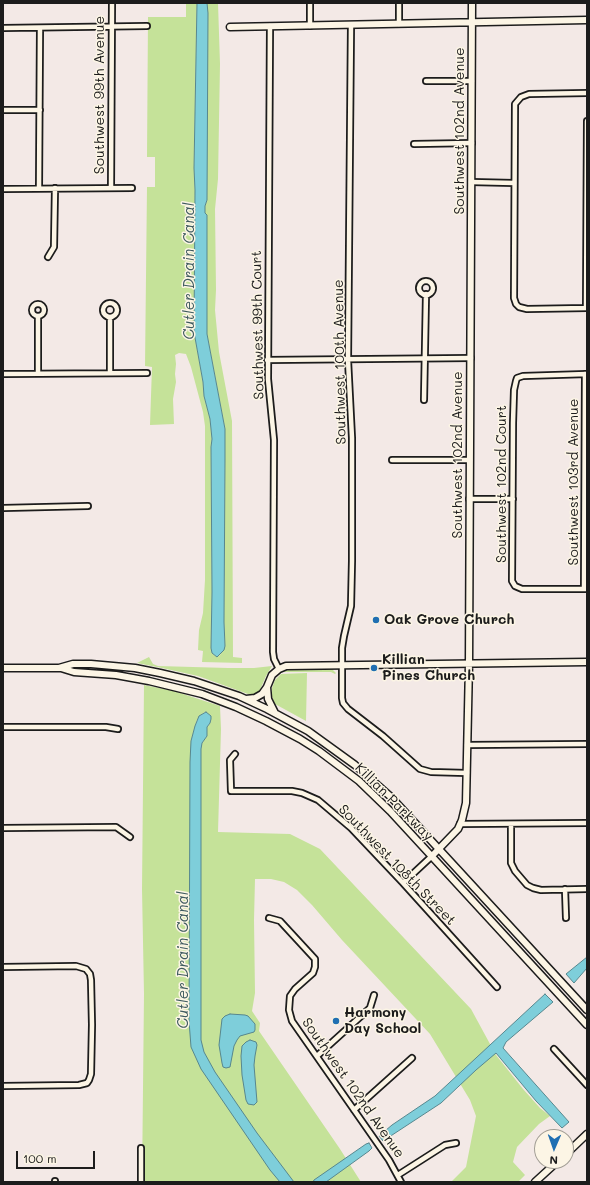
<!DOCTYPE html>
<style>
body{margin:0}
#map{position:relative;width:590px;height:1185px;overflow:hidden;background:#f3e9e6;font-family:Mali,sans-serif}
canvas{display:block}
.frame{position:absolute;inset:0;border:4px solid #1c1c1c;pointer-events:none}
.north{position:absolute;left:534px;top:1129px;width:40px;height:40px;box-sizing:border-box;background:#fcf5e5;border:1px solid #a29e95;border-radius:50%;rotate:182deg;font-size:11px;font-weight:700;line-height:16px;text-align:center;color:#1c1c1c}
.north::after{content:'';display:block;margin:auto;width:14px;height:18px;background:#1f6fb2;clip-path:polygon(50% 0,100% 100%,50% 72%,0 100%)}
.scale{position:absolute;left:16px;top:1151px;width:79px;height:18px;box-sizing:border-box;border:2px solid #1c1c1c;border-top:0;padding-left:5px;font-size:12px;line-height:14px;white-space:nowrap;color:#1c1c1c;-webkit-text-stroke:3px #fcf5e5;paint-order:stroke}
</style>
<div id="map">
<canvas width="590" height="1185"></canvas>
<div class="frame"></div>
<div class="north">N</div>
<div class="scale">100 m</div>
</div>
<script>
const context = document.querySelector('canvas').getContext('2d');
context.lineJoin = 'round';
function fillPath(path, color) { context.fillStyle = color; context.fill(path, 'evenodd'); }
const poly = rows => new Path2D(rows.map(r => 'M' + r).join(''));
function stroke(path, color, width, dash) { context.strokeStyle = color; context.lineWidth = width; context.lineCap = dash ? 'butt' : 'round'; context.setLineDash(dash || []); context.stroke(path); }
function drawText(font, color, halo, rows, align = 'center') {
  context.font = font + ' Mali,sans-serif'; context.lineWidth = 3; context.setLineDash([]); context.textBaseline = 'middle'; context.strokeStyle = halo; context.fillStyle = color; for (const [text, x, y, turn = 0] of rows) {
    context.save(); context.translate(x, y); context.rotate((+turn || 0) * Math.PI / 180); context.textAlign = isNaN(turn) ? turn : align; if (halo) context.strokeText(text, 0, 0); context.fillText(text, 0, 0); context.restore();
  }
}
fillPath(poly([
 [186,3,197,3,194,168,195,190,194,332,203,382,204,396,210,419,212,439,211,447,212,592,211,648,212,653,217,657,220,655,225,646,224,622,225,459,225,429,207,334,207,215,205,213,205,206,207,200,207,3,218,3,220,64,218,179,215,209,216,290,215,310,219,352,232,421,233,657,242,658,242,663,202,662,203,651,198,650,199,630,203,613,205,580,205,426,203,412,191,367,186,354,179,353,175,355,176,364,175,374,176,382,173,399,174,424,150,425,152,367,145,366,147,187,155,187,155,157,147,157,148,17,186,17],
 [149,657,153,664,158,666,228,668,254,668,272,666,266,676,260,690,256,694,248,694,198,676,162,668,137,663],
 [331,668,336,673,335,674,331,672,281,672,290,669],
 [307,673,306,721,275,704,272,697,272,688,275,680,281,674],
 [144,685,174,691,220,706,221,729,218,832,290,834,320,849,471,1009,496,1055,523,1089,540,1108,550,1116,539,1124,517,1147,513,1162,525,1175,518,1182,451,1182,466,1167,476,1116,470,1100,430,1034,342,940,312,905,297,890,284,882,271,879,255,879,254,920,255,993,252,1011,260,1023,259,1031,340,1149,361,1182,142,1182,144,994,142,889],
 [205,712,211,716,210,723,207,727,207,736,202,743,201,749,201,831,191,741,197,720,201,715]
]), '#c5e299');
const water = poly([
 [197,3,207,3,208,13,207,200,205,206,205,213,207,215,207,334,225,429,225,459,224,622,225,646,224,650,217,657,212,653,211,648,212,592,211,447,212,439,210,419,204,396,203,382,194,332,195,190,194,168,197,3],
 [206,712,211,716,211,719,210,723,207,727,207,736,202,743,201,749,201,1040,204,1052,215,1072,257,1133,294,1182,280,1182,270,1170,201,1069,191,1047,189,1021,190,762,191,741,195,726,199,716,206,712],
 [587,957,587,968,574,983,566,974,587,957],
 [545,994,553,1002,506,1042,503,1048,569,1122,562,1128,536,1101,496,1053,476,1070,441,1103,383,1141,379,1136,392,1125,435,1096,545,994],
 [230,1014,245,1015,248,1016,255,1024,255,1030,254,1032,240,1036,237,1040,234,1046,230,1067,226,1068,223,1067,222,1063,219,1045,222,1019,225,1016,230,1014],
 [250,1040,256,1042,257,1045,255,1056,254,1065,257,1102,254,1105,248,1104,246,1100,242,1075,241,1056,242,1046,246,1042,250,1040],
 [369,1143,372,1148,369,1151,326,1182,313,1182,314,1180,366,1144,369,1143]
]);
fillPath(water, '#7eceda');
stroke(water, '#57878e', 1);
const street = poly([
 [399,24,399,3],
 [351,25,348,360,352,438,352,561,351,606,344,636,342,648,342,698,343,703,348,709,383,736,420,769,431,772,467,773],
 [270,26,268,379,274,440,273,652,274,659,279,669],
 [310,26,310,3],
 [3,28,147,26],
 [426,81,472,81],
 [587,93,529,94,521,97,515,104,514,298,516,304,519,307,527,309,587,308],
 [3,110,40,110],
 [414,144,472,143],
 [471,182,514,183],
 [39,188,40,28],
 [111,188,112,3],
 [3,189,132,188],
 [48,257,54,247,55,188],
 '419 288a7 7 0 1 1 14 0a7 7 0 1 1-14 0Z',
 '103 310a7 7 0 1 1 14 0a7 7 0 1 1-14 0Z',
 '32 310a6 6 0 1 1 12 0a6 6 0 1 1-12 0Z',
 [586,308,587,121],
 [267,360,471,358],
 [38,373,38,317],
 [110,373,110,317],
 [3,374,147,373],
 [587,374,523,376,517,378,516,381,514,390,513,423,512,581,515,586,522,589,587,589],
 [424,400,426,294],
 [392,460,470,460],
 [469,499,513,499],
 [3,508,88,506],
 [584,589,585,374],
 [3,727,106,727,118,729],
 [467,745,587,744],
 [235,754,230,760,231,791,292,791,302,793,318,800,351,828,403,883,497,987],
 [460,824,587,823],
 [511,824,511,863,515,871,527,885,533,888,541,890,587,889],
 [3,828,116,827,130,837],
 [403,883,432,856],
 [565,889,566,918],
 [269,918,280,921,315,959,315,967,313,973,295,989,290,996,289,1010,292,1021,389,1160,401,1182],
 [3,967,76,966,86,969,90,974,91,980,92,1025,91,1074,89,1080,87,1083,79,1085,3,1086],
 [554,1049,587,1085],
 [317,1056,370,1008,374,995],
 [354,1110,412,1058],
 [398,1175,445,1145,456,1143],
 [55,1181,55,1182],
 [141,1182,141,1148]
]);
const secondary = poly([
 [230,27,587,20],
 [3,668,59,668,73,664,91,664,135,668,160,673,194,681,239,696,267,709,308,731,355,765,391,797,587,1010],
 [61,668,74,672,116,675,149,681,202,694,236,707,266,721,300,739,319,751,359,781,390,811,587,1025],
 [267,687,268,699,275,713],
 [246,699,255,698,262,694,267,687,272,675,279,669,286,666,587,662],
 [432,856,458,829,462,820,466,803,469,664,472,3],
 [566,1154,587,1134],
 [535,1182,558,1161]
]);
stroke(street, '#1c1c1c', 8);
stroke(secondary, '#1c1c1c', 9);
stroke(street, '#fcf5e5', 4.5);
stroke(secondary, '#fcf5e5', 6);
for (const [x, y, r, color] of [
 [376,620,4,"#1f6fb2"],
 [374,668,4,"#1f6fb2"],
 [336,1021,4,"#1f6fb2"]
]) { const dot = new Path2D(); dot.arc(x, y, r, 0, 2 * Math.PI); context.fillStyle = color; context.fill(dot); stroke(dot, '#fcf5e5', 1.5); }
drawText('14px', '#1c1c1c', '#fcf5e5', [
 ["Southwest 99th Avenue",100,95,-90],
 ["Southwest 102nd Avenue",460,131,-90],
 ["Southwest 99th Court",258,325,-91],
 ["Southwest 100th Avenue",340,362,-91],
 ["Southwest 102nd Avenue",458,455,-90],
 ["Southwest 103rd Avenue",574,482,-90],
 ["Southwest 102nd Court",502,484,-90],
 ["Killian Parkway",394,802,45],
 ["Southwest 108th Street",397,865,46],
 ["Southwest 102nd Avenue",353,1088,55]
]);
drawText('bold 14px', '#1c1c1c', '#fcf5e5', [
 ["Oak Grove Church",384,620],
 ["Killian",382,660],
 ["Pines Church",382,676],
 ["Harmony",344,1013],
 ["Day School",344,1029]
], 'left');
drawText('italic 15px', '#3e5a5e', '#fcf5e5', [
 ["Cutler Drain Canal",189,271,-90],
 ["Cutler Drain Canal",183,960,-90]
]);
</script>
